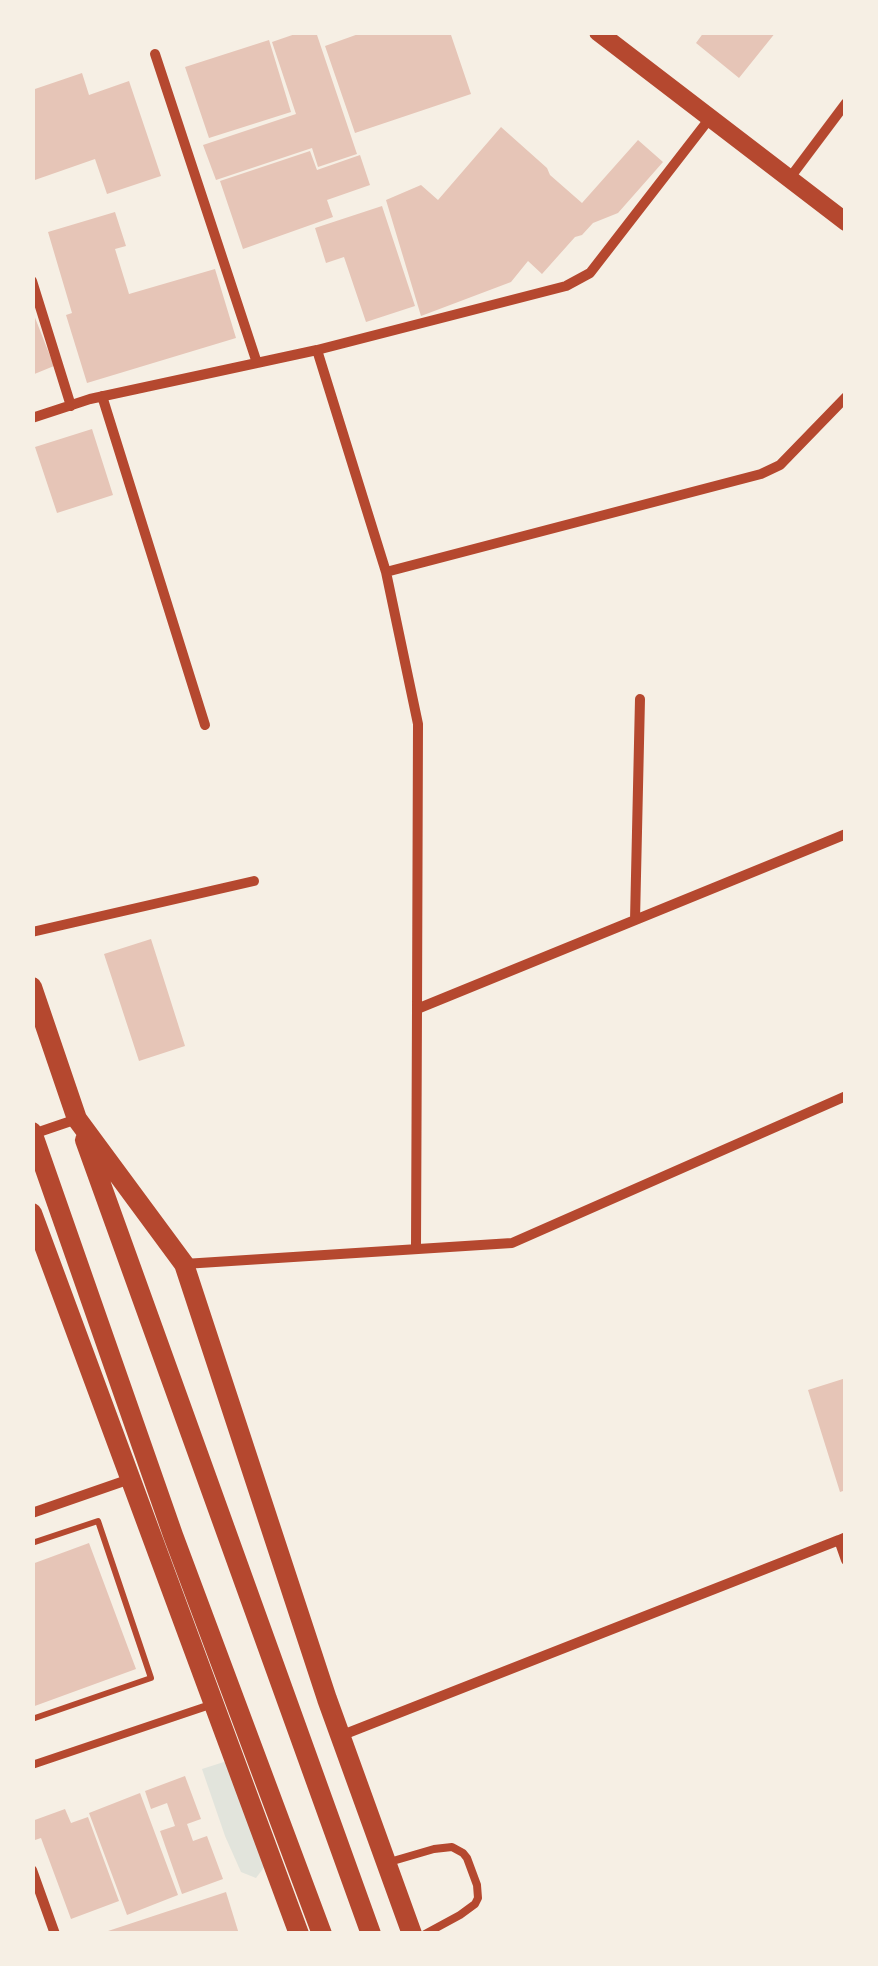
<!DOCTYPE html>
<style>
body{margin:0}
#map{position:relative;width:878px;height:1966px;overflow:hidden;background:#f6efe4;font-family:"Varela Round",sans-serif}
canvas{display:block}
.frame{position:absolute;inset:0;border:35px solid #f6efe4;pointer-events:none}
</style>
<div id="map">
<canvas width="878" height="1966"></canvas>
<div class="frame"></div>
</div>
<script>
const context = document.querySelector('canvas').getContext('2d');
context.lineJoin = 'round';
function fillPath(path, color) { context.fillStyle = color; context.fill(path, 'evenodd'); }
const poly = rows => new Path2D(rows.map(r => 'M' + r).join(''));
function stroke(path, color, width, dash) { context.strokeStyle = color; context.lineWidth = width; context.lineCap = dash ? 'butt' : 'round'; context.setLineDash(dash || []); context.stroke(path); }
fillPath(poly([
 [227,1761,265,1866,256,1878,241,1872,225,1836,202,1769]
]), '#e2e4dc');
fillPath(poly([
 [301,32,316,32,357,154,318,167,312,148,216,180,203,145,296,114,272,42],
 [364,32,450,32,471,94,355,133,325,46],
 [704,32,776,32,739,78,696,43],
 [269,40,291,112,209,138,185,67],
 [82,73,89,95,129,81,161,176,107,194,95,159,32,181,32,90],
 [501,127,547,168,550,175,582,203,638,140,663,162,618,213,593,223,582,235,575,237,542,274,528,261,511,282,421,316,386,200,421,185,438,200],
 [310,151,317,170,360,155,370,185,327,200,333,217,243,249,220,181],
 [382,206,415,306,366,322,344,257,326,263,315,228],
 [115,212,126,246,115,249,129,294,215,269,236,338,87,383,66,315,72,313,48,232],
 [32,310,54,366,32,375],
 [92,429,113,495,57,513,35,447],
 [151,939,185,1046,139,1061,104,954],
 [846,1378,846,1490,840,1492,808,1390],
 [89,1543,136,1669,32,1707,32,1564],
 [185,1776,201,1819,187,1824,193,1841,207,1836,223,1879,182,1894,160,1831,175,1826,167,1803,151,1809,145,1791],
 [140,1793,178,1895,127,1915,89,1813],
 [65,1809,71,1823,88,1817,119,1901,71,1919,41,1838,32,1841,32,1821],
 [226,1892,239,1934,102,1934,102,1933]
]), '#e6c5b7');
stroke(poly([
 [32,1543,98,1521,151,1678,32,1719]
]), '#b5482f', 6);
stroke(poly([
 [32,1765,213,1704],
 [386,1863,434,1849,452,1847,463,1853,467,1858,477,1885,478,1898,475,1904,460,1915,425,1934]
]), '#b5482f', 8);
stroke(poly([
 [155,54,257,363],
 [789,179,846,103],
 [32,281,71,406],
 [317,350,386,572],
 [102,396,205,725],
 [846,397,780,465,761,474,386,572,418,724,417,1009,846,834],
 [32,418,90,399,317,350,566,286,590,273,710,118],
 [635,920,640,699],
 [32,932,254,881],
 [33,1134,77,1119],
 [416,1247,417,1009],
 [184,1264,512,1243,846,1096],
 [32,1513,130,1479],
 [846,1537,839,1540,846,1560],
 [340,1736,839,1540],
 [32,1870,55,1934]
]), '#b5482f', 10);
stroke(poly([
 [598,32,846,222]
]), '#b5482f', 18);
stroke(poly([
 [32,987,77,1119,184,1264,327,1699,412,1934],
 [32,1132,173,1535,322,1934],
 [85,1140,371,1934],
 [32,1213,299,1934]
]), '#b5482f', 20);
</script>
